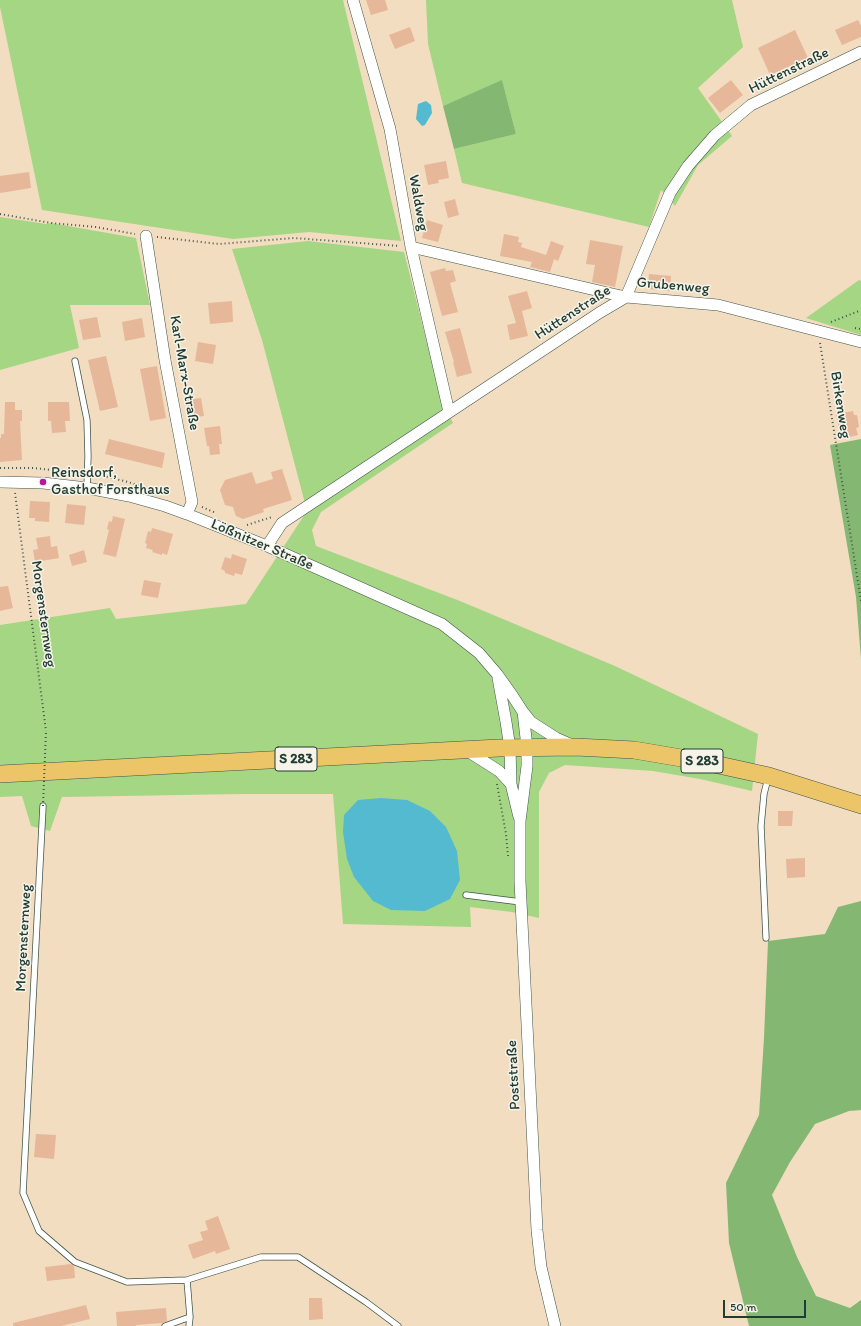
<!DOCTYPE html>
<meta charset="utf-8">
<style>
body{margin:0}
#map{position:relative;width:861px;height:1326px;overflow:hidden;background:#f2ddc0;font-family:Itim,sans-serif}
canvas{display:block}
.scale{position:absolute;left:723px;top:1300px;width:83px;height:18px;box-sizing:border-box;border:2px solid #1f3d34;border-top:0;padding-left:5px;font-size:12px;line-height:14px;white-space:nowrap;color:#1f3d34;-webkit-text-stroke:3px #f7f3e8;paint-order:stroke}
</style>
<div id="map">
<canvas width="861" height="1326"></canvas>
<div class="scale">50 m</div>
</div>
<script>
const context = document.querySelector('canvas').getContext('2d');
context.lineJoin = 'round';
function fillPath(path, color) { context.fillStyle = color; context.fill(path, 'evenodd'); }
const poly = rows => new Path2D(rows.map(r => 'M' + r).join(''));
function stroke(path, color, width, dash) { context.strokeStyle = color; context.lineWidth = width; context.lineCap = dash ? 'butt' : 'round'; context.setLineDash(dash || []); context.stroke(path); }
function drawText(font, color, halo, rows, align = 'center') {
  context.font = font + ' Itim,sans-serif'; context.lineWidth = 3; context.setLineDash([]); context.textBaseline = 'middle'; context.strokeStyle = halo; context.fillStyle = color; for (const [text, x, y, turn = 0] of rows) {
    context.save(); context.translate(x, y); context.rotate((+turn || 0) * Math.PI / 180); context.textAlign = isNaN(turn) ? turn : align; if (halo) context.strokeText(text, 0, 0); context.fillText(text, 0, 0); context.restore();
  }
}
fillPath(poly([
 [0,0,343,0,401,241,309,232,233,239,42,210,0,7],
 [426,0,732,0,743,47,698,88,732,136,698,165,675,206,661,190,649,227,462,183,454,149,516,134,502,81,443,106,428,44],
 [0,217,46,224,51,223,136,238,150,305,70,305,79,348,0,370],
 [308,241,404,252,442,402,453,423,321,512,312,530,316,546,460,601,615,666,758,734,752,791,700,779,653,771,565,765,549,773,539,792,539,918,512,912,470,907,471,927,343,924,333,794,242,794,62,797,50,831,31,826,22,796,0,797,0,625,110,608,116,619,246,604,307,511,262,340,232,249],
 [859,280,861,281,861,335,806,318]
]), '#a5d684');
fillPath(poly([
 [502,80,516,134,454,149,443,106],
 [861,439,861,659,856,597,830,445],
 [861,901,861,1110,849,1111,815,1124,790,1162,772,1195,797,1257,816,1296,850,1308,861,1300,861,1326,749,1326,729,1243,726,1183,759,1115,764,1038,768,941,825,934,838,907]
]), '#84b772');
fillPath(poly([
 [426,101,431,105,432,113,425,125,422,126,416,119,418,104],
 [381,798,407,800,430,811,446,827,457,851,460,880,450,899,425,911,391,910,373,901,354,877,347,859,343,832,344,815,358,800]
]), '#53bad0');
fillPath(poly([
 [366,0,385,0,388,10,371,15],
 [858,20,861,26,861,37,842,45,835,30],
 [410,27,415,41,395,49,389,35],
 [795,30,808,58,770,75,758,48],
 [731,80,743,95,720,113,708,98],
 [446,161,449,178,438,180,439,183,428,185,424,165],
 [29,172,31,188,0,193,0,176],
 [455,199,459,215,448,218,444,202],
 [427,220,443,225,438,242,422,238],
 [504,234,519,237,518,242,522,243,521,247,546,255,551,241,564,246,558,261,554,259,550,272,530,267,532,262,500,256],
 [590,240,623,246,615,287,592,282,595,265,586,264],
 [445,268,446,271,453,270,456,281,450,283,458,312,442,316,430,272],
 [649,274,671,276,670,291,648,289],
 [527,291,532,308,522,311,528,336,510,340,507,325,516,323,508,296],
 [232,301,233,322,210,324,208,303],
 [97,317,101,337,83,340,79,320],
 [142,318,145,337,125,341,122,322],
 [460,328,472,373,457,377,453,362,454,362,445,332],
 [198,342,216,345,213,364,195,361],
 [106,356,118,407,100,411,88,360],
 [157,366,166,418,150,421,140,369],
 [201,398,204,416,189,418,186,400],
 [5,402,15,402,15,410,22,410,22,421,20,421,22,460,0,462,0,438,1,438,1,434,4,434],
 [48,402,69,402,70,421,65,421,66,432,52,433,51,421,48,421],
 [853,411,854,415,857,415,859,427,856,428,858,435,841,439,836,414],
 [220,426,222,444,219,444,220,454,210,455,209,446,207,446,204,428],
 [109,439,165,453,162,468,105,454],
 [282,469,292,500,263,509,264,512,243,519,236,516,233,507,225,505,220,490,225,480,252,472,256,484,273,479,271,472],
 [30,501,50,502,49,522,35,521,35,518,29,518],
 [67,504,86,506,84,525,65,523],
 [113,516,125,519,116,557,103,554,109,530,107,529,109,521,112,522],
 [152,528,173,534,167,555,162,553,162,555,152,552,153,550,146,548,147,544,145,543,148,531,151,532],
 [50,536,51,547,57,546,59,558,35,562,33,550,38,549,36,538],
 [84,550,87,562,72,566,69,555],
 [232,554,247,559,242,575,235,573,234,576,225,573,225,571,221,569,225,557,231,559],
 [144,580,161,583,158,598,141,595],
 [8,586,13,608,0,611,0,587],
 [778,811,793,811,792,826,778,826],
 [805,858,805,877,787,878,786,859],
 [36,1134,56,1135,54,1159,34,1157],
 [218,1216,230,1249,216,1254,215,1251,193,1259,188,1245,203,1240,200,1232,208,1230,205,1221],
 [71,1264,74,1266,75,1278,47,1281,45,1267],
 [309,1298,322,1298,323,1319,309,1320],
 [86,1305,90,1319,61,1326,13,1326,13,1323],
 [166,1308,167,1321,162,1323,136,1325,136,1326,117,1326,116,1312]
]), '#e6b798');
const lane = poly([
 [75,361,87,420,88,456,87,488],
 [43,806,23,1193,39,1231,75,1262,127,1282,187,1280,190,1317,189,1326],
 [466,895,521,902],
 [766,938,761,826,764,794,768,778],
 [187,1280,261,1257,298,1257,366,1302,398,1326],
 [165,1326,190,1317]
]);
const street = poly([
 [353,0,390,129,411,247,449,412],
 [146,236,165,360,192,502,187,514],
 [411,247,608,293,626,297,718,305,861,342],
 [0,482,43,483,87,488,129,496,165,506,187,514,267,546,442,624,479,653,497,674,512,695,523,712,531,722,556,738,572,745],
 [267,546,282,523,599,313,626,297,670,193,688,166,715,135,751,105,861,52],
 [498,678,506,722,510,748,511,784,519,817],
 [523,712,527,747,527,766,520,821,520,881,537,1230,541,1267,555,1326],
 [466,750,499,771,511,784]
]);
const primary = poly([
 [0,774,499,748,576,747,634,750,705,762,769,776,861,805]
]);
stroke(lane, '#3f5549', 7);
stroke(street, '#3f5549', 12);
stroke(primary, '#3f5549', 18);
stroke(poly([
 [0,214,51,223,96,227,135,234],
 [157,237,219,244,294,238,400,246],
 [831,322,859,311],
 [855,328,861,329],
 [820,343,861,601],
 [0,468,33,468,81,473],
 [95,474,128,482,166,494],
 [15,493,46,731],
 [202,507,216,513],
 [247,525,272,517],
 [497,784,506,834,508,856]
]), '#3f5549', 2, [1, 3]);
stroke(lane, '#fff', 5.5);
stroke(street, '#fff', 11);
stroke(primary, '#edc569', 17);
stroke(poly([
 [43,806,46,731]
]), '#3f5549', 2, [1, 3]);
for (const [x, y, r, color] of [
 [43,482,4,"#b5179e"]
]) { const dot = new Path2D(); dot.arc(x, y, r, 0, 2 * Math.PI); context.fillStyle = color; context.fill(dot); stroke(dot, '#f7f3e8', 1.5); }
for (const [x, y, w] of [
 [296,759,42],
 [702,761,42]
]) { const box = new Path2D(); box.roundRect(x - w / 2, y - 12, w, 24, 3); context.fillStyle = '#f7f3e8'; context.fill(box); stroke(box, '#1f3d34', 1); }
drawText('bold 14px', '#1f3d34', null, [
 ["S 283",296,759],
 ["S 283",702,761]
]);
drawText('15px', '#1f3d34', '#f7f3e8', [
 ["Hüttenstraße",789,71,-26],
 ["Waldweg",418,203,80],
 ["Grubenweg",673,286,5],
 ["Hüttenstraße",573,313,-33],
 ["Karl-Marx-Straße",184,373,80],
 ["Birkenweg",840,405,81],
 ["Lößnitzer Straße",262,545,23],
 ["Morgensternweg",43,614,82],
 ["Morgensternweg",24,938,-87],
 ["Poststraße",514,1075,-93]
]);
drawText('15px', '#1f3d34', '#f7f3e8', [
 ["Reinsdorf,",51,473],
 ["Gasthof Forsthaus",51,490]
], 'left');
</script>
